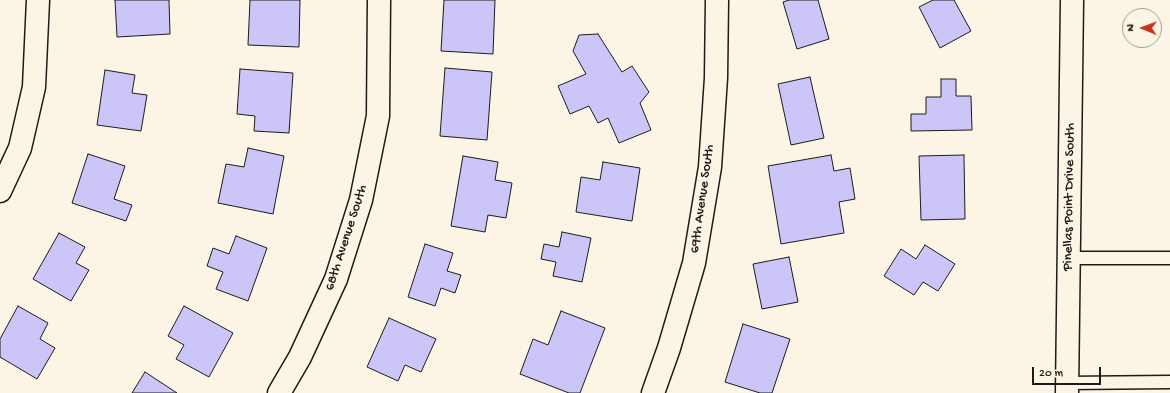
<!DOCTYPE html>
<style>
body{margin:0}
#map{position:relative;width:1170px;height:393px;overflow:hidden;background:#fcf5e5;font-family:"Gochi Hand",sans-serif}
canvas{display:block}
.north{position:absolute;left:1122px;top:8px;width:40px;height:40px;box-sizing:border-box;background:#fcf5e5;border:1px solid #a29e95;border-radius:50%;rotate:271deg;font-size:11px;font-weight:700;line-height:16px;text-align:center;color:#1c1c1c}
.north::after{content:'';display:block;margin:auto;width:14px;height:18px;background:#c8321e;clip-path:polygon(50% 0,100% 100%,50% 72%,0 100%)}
.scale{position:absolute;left:1032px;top:367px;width:69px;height:18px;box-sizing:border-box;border:2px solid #1c1c1c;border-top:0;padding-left:5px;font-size:12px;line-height:14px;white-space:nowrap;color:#1c1c1c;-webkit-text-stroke:3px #fcf5e5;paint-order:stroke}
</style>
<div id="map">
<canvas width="1170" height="393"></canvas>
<div class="north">N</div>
<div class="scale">20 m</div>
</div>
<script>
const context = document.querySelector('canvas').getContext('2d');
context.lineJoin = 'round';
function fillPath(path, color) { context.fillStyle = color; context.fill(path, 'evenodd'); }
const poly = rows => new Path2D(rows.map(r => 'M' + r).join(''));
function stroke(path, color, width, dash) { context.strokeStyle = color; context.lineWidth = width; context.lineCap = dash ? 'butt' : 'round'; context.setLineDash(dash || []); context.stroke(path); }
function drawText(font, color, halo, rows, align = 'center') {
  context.font = font + ' "Gochi Hand",sans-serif'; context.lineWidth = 3; context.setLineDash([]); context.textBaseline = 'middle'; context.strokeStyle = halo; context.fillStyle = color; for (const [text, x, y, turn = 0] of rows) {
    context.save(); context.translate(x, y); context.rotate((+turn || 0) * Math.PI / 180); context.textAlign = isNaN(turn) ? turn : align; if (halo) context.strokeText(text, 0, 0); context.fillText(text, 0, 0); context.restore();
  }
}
const building = poly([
 [115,0,169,0,170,34,117,37,115,0],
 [250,0,300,0,299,47,248,45,250,0],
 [444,0,495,0,493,54,441,51,444,0],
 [789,0,818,0,829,39,797,49,783,2,789,0],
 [933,0,954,0,971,31,940,48,919,7,933,0],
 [598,34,622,72,632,66,649,92,640,103,651,130,619,143,608,118,598,123,589,106,570,114,558,86,586,74,573,51,579,35,598,34],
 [445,68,492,72,487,140,440,136,445,68],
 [240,69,293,73,289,133,254,131,255,116,237,114,240,69],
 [105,70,135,75,132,93,147,95,141,131,97,125,105,70],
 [810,77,824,138,791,145,778,84,810,77],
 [941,79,956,79,956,96,971,96,972,130,911,131,911,114,926,114,926,97,941,97,941,79],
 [248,148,284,156,273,214,218,203,226,164,244,167,248,148],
 [88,154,125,166,114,199,132,205,126,221,72,203,88,154],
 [831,155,834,171,850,168,855,199,839,202,844,233,781,244,768,166,831,155],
 [964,155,965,219,921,220,919,156,964,155],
 [463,156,498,162,495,180,512,183,506,218,488,215,485,232,451,226,463,156],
 [603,162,640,168,632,221,576,212,581,177,600,180,603,162],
 [562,232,591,238,582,282,553,276,556,262,541,259,544,244,559,247,562,232],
 [59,233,85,247,76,263,89,270,71,301,33,279,59,233],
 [236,236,267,248,248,301,216,289,223,272,207,266,213,248,229,254,236,236],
 [425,244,453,253,447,271,461,275,455,293,441,288,435,306,408,297,425,244],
 [925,245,955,264,938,291,923,282,914,295,884,276,901,249,916,259,925,245],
 [789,257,798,302,762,309,753,264,789,257],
 [18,306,48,323,40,339,55,348,37,379,0,357,0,339,18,306],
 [184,306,233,333,209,377,176,359,184,345,168,336,184,306],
 [561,311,605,328,580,393,569,393,520,374,533,339,548,345,561,311],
 [389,318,436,339,421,372,405,365,398,381,367,367,389,318],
 [743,324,790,339,772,393,760,393,725,382,743,324],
 [145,372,177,393,132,393,145,372]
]);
fillPath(building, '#cbc5f8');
stroke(building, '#1c1c1c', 1);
const lane = poly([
 [1069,258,1170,258],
 [1068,383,1170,382]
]);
const street = poly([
 [0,191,20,148,34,87,38,0],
 [279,393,300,357,336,279,361,200,378,116,379,0],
 [653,393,669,348,694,263,710,167,716,78,717,0]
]);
const secondary = poly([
 [1067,393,1072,0]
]);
stroke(lane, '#1c1c1c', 15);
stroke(street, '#1c1c1c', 25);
stroke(secondary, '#1c1c1c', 25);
stroke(lane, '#fcf5e5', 12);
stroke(street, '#fcf5e5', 22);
stroke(secondary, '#fcf5e5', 22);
drawText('14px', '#1c1c1c', '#fcf5e5', [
 ["Pinellas Point Drive South",1070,197,-89],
 ["69th Avenue South",703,199,-82],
 ["68th Avenue South",347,238,-72]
]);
</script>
